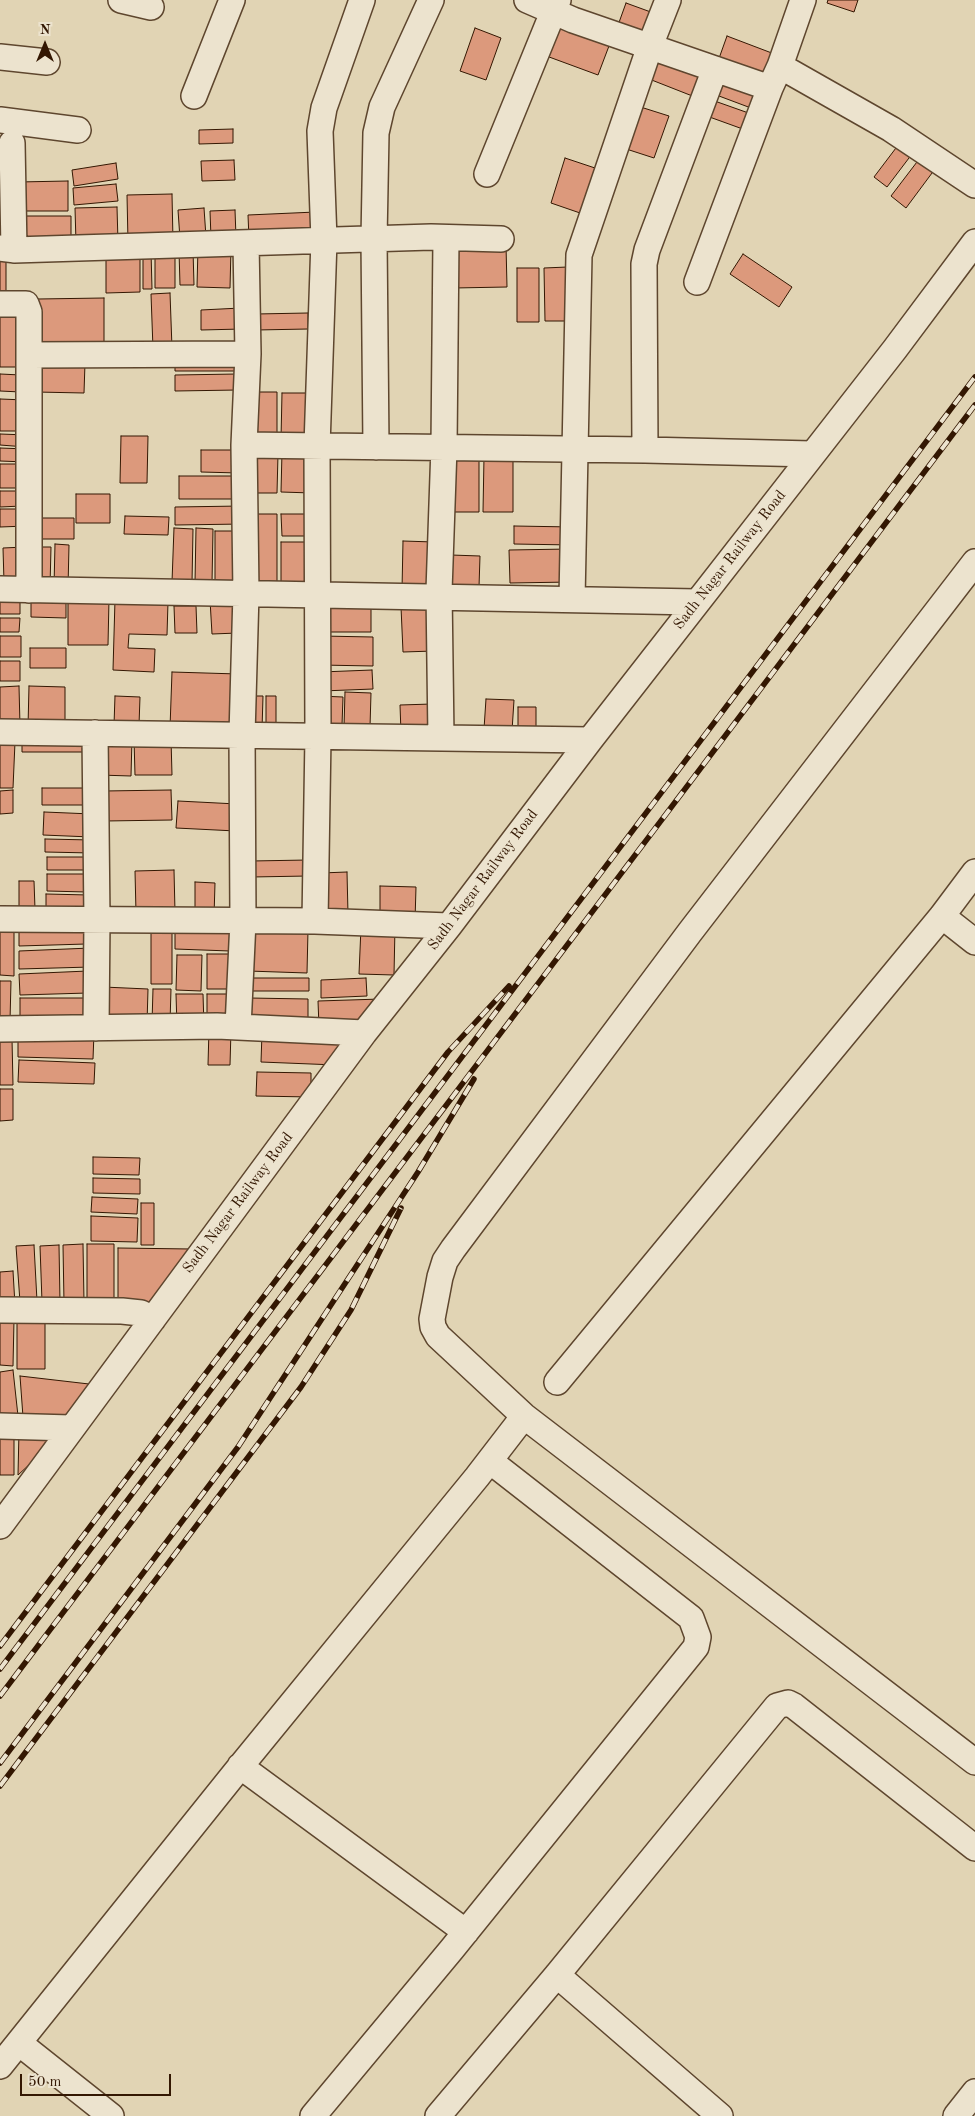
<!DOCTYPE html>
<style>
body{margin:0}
#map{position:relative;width:975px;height:2116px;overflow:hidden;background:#e1d4b4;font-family:"Old Standard TT",serif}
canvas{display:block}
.north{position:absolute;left:20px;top:20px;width:50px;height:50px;-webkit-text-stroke:4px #ece3ce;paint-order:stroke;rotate:0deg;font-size:14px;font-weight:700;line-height:20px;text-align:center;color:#331702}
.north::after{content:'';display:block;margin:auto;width:18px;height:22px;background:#331702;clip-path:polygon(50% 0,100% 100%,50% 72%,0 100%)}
.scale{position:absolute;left:20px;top:2074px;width:151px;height:22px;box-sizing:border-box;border:2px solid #331702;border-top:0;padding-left:6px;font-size:15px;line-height:18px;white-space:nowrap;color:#331702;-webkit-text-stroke:4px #ece3ce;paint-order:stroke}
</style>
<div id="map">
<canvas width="975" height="2116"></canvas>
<div class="north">N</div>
<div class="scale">50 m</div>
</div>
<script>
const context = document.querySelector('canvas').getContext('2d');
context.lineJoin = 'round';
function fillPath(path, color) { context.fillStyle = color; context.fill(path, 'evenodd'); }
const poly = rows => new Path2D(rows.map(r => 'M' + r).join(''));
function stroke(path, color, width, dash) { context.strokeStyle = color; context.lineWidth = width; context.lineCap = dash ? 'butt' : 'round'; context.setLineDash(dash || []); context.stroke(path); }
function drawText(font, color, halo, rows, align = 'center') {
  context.font = font + ' "Old Standard TT",serif'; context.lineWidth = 4.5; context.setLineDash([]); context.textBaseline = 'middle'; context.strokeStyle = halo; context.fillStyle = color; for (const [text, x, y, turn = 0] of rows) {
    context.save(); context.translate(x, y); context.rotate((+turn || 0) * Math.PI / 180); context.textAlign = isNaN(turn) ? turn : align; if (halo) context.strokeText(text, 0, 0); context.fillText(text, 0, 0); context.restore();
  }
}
const building = poly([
 [828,0,858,0,854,12,827,3,828,0],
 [626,3,659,15,649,40,617,28,626,3],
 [554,17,612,38,598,75,541,54,554,17],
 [475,28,501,38,486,80,460,71,475,28],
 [727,36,777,55,766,83,717,64,727,36],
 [654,51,710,73,700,99,644,77,654,51],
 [719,73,767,92,759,111,711,93,719,73],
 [709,99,757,116,751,132,704,115,709,99],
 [631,104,669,116,654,158,617,146,631,104],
 [233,129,233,143,199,144,199,130,233,129],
 [899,144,912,154,887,187,874,177,899,144],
 [565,158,598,169,583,214,551,203,565,158],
 [920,158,935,169,906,208,891,196,920,158],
 [234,160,235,180,202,181,201,161,234,160],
 [116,163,118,179,74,186,72,170,116,163],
 [68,181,68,211,18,211,18,182,68,181],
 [116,184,118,201,74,205,73,188,116,184],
 [172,194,173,241,128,242,127,195,172,194],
 [117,207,118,242,76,243,75,208,117,207],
 [204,208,206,237,180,239,178,210,204,208],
 [235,210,236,237,211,238,210,211,235,210],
 [316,212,317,236,249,239,248,215,316,212],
 [20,216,71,216,71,245,20,245,20,216],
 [506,245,507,287,454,288,453,246,506,245],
 [198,247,231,248,230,288,197,287,198,247],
 [106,250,140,250,140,292,106,293,106,250],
 [155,250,175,250,175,288,155,288,155,250],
 [193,250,194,285,180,285,179,251,193,250],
 [143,251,151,251,152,289,143,289,143,251],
 [0,253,6,253,6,299,0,299,0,253],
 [743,254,792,287,779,307,730,274,743,254],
 [568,267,569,321,545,321,544,268,568,267],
 [517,268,539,268,539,322,517,322,517,268],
 [170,293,172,348,153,349,151,294,170,293],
 [104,298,104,349,38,350,38,299,104,298],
 [241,308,242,329,201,330,201,310,241,308],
 [308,313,308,329,256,330,256,314,308,313],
 [0,317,23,317,23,367,0,367,0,317],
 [175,361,239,362,239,371,175,371,175,361],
 [37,362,85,363,84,393,36,392,37,362],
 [0,374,21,375,21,392,0,391,0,374],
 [238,374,238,390,175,391,175,375,238,374],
 [251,392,277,392,277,438,250,438,251,392],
 [282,393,307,393,307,440,281,439,282,393],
 [0,399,25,400,25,431,0,431,0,399],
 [0,434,27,435,26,447,0,445,0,434],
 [121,436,148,436,147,483,120,483,121,436],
 [0,448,27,449,26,462,0,461,0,448],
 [201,450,240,450,239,473,201,472,201,450],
 [282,452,314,453,312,493,281,492,282,452],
 [251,454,278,454,277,493,251,493,251,454],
 [451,455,479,455,479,512,451,512,451,455],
 [484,457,513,458,513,512,483,512,484,457],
 [0,464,24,464,24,488,0,488,0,464],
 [179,476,240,476,240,499,179,499,179,476],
 [0,491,21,491,22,506,0,507,0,491],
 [76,494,110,494,110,523,76,523,76,494],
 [242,506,243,524,175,525,175,507,242,506],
 [0,509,25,509,26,526,0,527,0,509],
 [251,514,277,514,277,584,251,584,251,514],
 [281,514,308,514,309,536,282,536,281,514],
 [125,516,169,517,168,535,124,534,125,516],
 [35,518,74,518,74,539,34,539,35,518],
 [514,526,573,527,573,545,514,544,514,526],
 [174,528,193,529,192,583,172,582,174,528],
 [196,528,213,529,212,583,195,583,196,528],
 [215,531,237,531,238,582,215,582,215,531],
 [403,541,434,542,433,591,402,590,403,541],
 [281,542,311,542,311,588,281,588,281,542],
 [55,544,69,545,68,588,54,587,55,544],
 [25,547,26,582,4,582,3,548,25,547],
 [35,547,51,547,50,587,33,586,35,547],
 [570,549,571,582,510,583,509,550,570,549],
 [451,555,480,556,479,587,451,586,451,555],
 [31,598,66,599,66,618,31,617,31,598],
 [68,599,109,599,108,645,68,645,68,599],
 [236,599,238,633,212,634,210,600,236,599],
 [115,600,168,602,167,635,129,634,128,648,155,649,154,672,113,670,115,600],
 [0,601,20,601,20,614,0,614,0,601],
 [319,601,371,602,371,632,319,632,319,601],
 [174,606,196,606,197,633,175,633,174,606],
 [432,606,434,651,403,652,401,607,432,606],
 [0,618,20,618,19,632,0,632,0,618],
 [0,636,21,636,21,657,0,657,0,636],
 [321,636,373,637,373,666,320,665,321,636],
 [30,648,66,648,66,668,30,668,30,648],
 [0,661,20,661,20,681,0,681,0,661],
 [372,670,373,689,322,691,321,672,372,670],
 [172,672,238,674,236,730,170,728,172,672],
 [19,686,20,726,0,726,0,687,19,686],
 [29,686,65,687,65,728,28,727,29,686],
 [345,692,371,693,370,727,344,727,345,692],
 [115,696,140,697,139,725,114,725,115,696],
 [247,696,263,696,262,730,246,730,247,696],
 [266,696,276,696,276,729,266,729,266,696],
 [319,696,343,697,342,725,319,724,319,696],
 [486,699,514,700,512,731,484,729,486,699],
 [432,704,433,732,401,733,400,705,432,704],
 [518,707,536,707,536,730,518,731,518,707],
 [100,737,132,738,131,776,99,775,100,737],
 [22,738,87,738,87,752,22,752,22,738],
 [134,739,171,739,172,775,135,775,134,739],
 [0,742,15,742,13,788,0,788,0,742],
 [42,788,90,788,90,805,42,805,42,788],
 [13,790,13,813,0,814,0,791,13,790],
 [171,790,172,820,105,821,104,791,171,790],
 [178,801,237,804,236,831,176,828,178,801],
 [44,812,92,814,91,837,43,835,44,812],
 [45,839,92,840,92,853,45,852,45,839],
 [47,857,93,857,92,870,47,870,47,857],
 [308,860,308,876,251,877,251,861,308,860],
 [174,870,175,912,136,913,135,871,174,870],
 [347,872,348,914,322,914,321,873,347,872],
 [47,874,87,874,87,892,47,891,47,874],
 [19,881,34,881,35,909,19,909,19,881],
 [195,882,215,883,214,917,195,917,195,882],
 [380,886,416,887,415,921,380,920,380,886],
 [46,894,89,895,88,914,46,913,46,894],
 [175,926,231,927,230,951,175,949,175,926],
 [0,927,14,927,14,976,0,975,0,927],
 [151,927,172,927,172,984,151,984,151,927],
 [361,927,395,927,394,975,359,974,361,927],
 [250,928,308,930,307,973,248,971,250,928],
 [86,929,86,944,19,946,19,931,86,929],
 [91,948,91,967,19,969,19,951,91,948],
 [207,954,235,954,235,989,207,989,207,954],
 [177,955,202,955,201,991,176,990,177,955],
 [88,971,88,993,20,995,19,974,88,971],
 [249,978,309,978,309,991,249,991,249,978],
 [366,978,367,996,321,998,321,980,366,978],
 [0,981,11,981,10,1021,0,1021,0,981],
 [103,987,148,989,147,1024,102,1022,103,987],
 [153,989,171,989,170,1023,152,1023,153,989],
 [176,994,203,994,204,1026,177,1027,176,994],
 [207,994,231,994,231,1026,207,1026,207,994],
 [20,998,89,998,89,1021,20,1021,20,998],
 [249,998,308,999,308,1026,249,1024,249,998],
 [381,999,362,1027,319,1027,318,1001,381,999],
 [209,1029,231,1030,230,1065,208,1065,209,1029],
 [18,1030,94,1033,93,1059,18,1057,18,1030],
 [262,1033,352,1036,336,1065,261,1062,262,1033],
 [0,1039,12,1039,13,1085,0,1085,0,1039],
 [19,1060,95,1063,94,1084,18,1082,19,1060],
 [257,1072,311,1073,311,1097,256,1096,257,1072],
 [0,1089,13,1089,13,1120,0,1121,0,1089],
 [93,1157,140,1158,139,1175,93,1174,93,1157],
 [93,1178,140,1179,140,1194,93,1193,93,1178],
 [92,1197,138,1199,137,1214,91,1212,92,1197],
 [141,1203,154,1203,154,1245,141,1245,141,1203],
 [91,1216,138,1218,137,1242,91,1241,91,1216],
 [83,1244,84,1302,64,1303,63,1245,83,1244],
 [87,1244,114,1244,114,1303,87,1304,87,1244],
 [34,1245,37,1301,20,1302,16,1246,34,1245],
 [59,1245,60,1302,42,1302,40,1246,59,1245],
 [118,1248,191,1249,153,1304,118,1305,118,1248],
 [13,1271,15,1305,0,1305,0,1272,13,1271],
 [0,1320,14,1320,13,1366,0,1365,0,1320],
 [17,1322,45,1322,45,1369,17,1369,17,1322],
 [13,1370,18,1416,0,1418,0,1372,13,1370],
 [20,1376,89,1384,63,1420,23,1417,20,1376],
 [19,1431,56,1440,18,1475,19,1431],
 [0,1433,14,1433,14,1475,0,1475,0,1433]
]);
fillPath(building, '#dc997c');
stroke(building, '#331702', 1);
const minor = poly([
 [121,0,151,7],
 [527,0,573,20,770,88],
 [0,57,47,62],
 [780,66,803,0],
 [194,96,232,0],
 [0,120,78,130],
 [12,143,14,250],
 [487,174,558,0],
 [0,248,14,250,431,237,501,239],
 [697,282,770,88,780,66,891,129,975,185],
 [0,304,26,304,29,312,29,590],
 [29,355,248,354],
 [244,445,645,450,812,454],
 [376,447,374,239,376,133,382,107,431,0],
 [645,450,644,264,647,250,715,69],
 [975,562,690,932,453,1249,445,1261,440,1277,432,1319,433,1327,438,1336,524,1416,975,1762],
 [0,589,697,602],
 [572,599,579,255,650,46,668,0],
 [0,732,590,740],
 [95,733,97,920,96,1028],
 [441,738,439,591,444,447,446,238],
 [942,916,975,942],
 [0,919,315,921,449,926],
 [315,921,318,736,317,446,324,240,320,131,324,108,362,0],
 [238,1027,243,921,242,735,246,593,244,445,248,354,246,243],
 [0,1029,217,1026,364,1033],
 [0,1310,122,1311,141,1313,153,1319],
 [557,1382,942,916,975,872],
 [0,1426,71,1428],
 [0,1526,364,1033,449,926,590,740,895,349,975,242],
 [240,1766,466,1932],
 [557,1975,720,2116],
 [19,2043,111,2116],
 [0,2066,235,1773,477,1477,524,1416],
 [313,2116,452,1949,696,1647,698,1637,691,1618,490,1461],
 [438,2116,557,1975,777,1706,788,1703,794,1706,975,1848],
 [956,2116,975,2092]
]);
stroke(minor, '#5e462e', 28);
stroke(minor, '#ece3ce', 25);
const rail = poly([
 [0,1646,448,1052,509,986],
 [0,1669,975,377],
 [0,1696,975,405],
 [0,1763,238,1447,418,1172,474,1079],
 [0,1786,301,1387,351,1310,401,1208]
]);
stroke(rail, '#331702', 5.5);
stroke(rail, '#ece3ce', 4, [11]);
drawText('15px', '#331702', '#ece3ce', [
 ["Sadh Nagar Railway Road",730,560,-52],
 ["Sadh Nagar Railway Road",483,880,-53],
 ["Sadh Nagar Railway Road",238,1203,-53]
]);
</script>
